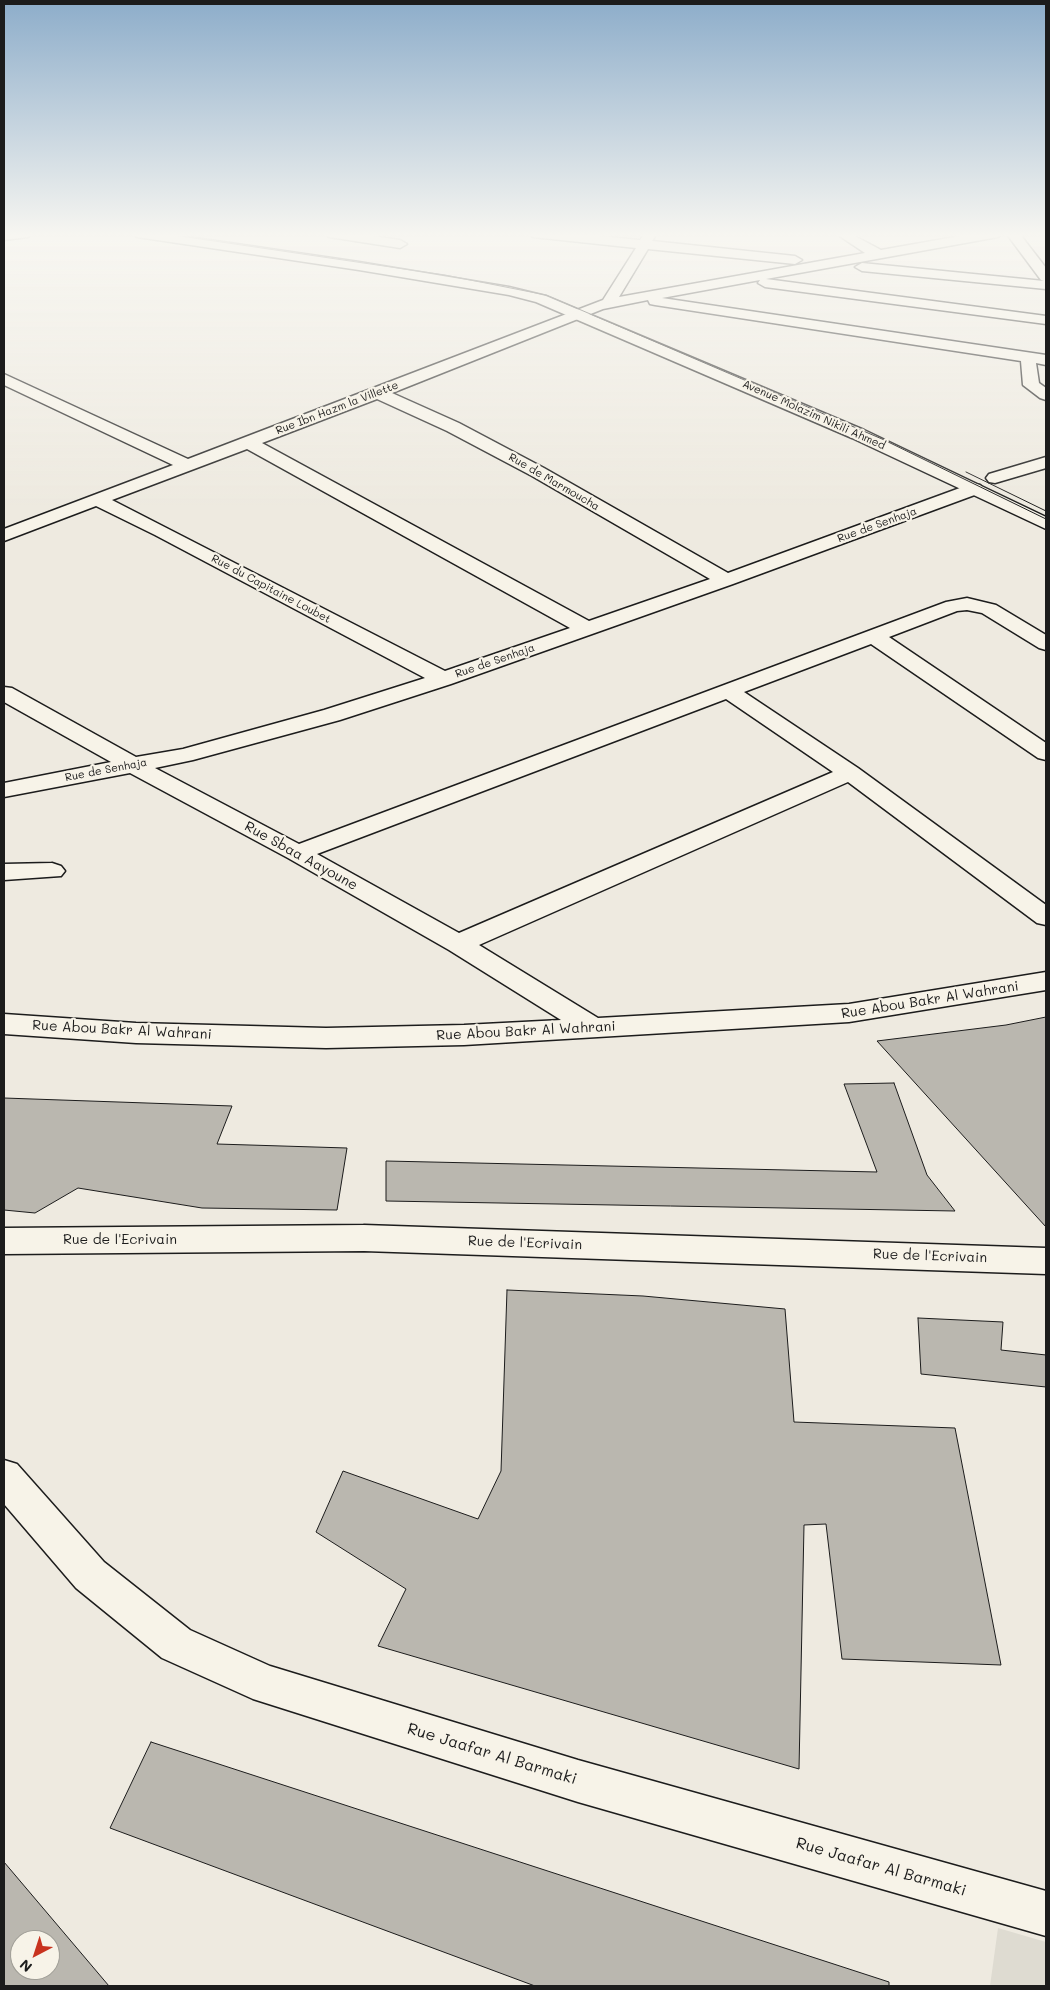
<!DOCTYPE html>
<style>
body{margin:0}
#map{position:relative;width:1050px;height:1990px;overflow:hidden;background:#eeeae0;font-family:Mali,sans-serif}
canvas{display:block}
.frame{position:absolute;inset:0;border:5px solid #1c1c1c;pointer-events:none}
.north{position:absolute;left:10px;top:1930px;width:50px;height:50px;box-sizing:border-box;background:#f7f3e8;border:1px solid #9f9d96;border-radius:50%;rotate:220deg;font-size:14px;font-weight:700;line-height:20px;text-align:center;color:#1c1c1c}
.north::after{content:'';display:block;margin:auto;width:18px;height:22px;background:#c8321e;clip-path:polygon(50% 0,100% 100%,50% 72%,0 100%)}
</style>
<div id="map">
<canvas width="1050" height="1990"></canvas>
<div class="frame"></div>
<div class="north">N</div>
</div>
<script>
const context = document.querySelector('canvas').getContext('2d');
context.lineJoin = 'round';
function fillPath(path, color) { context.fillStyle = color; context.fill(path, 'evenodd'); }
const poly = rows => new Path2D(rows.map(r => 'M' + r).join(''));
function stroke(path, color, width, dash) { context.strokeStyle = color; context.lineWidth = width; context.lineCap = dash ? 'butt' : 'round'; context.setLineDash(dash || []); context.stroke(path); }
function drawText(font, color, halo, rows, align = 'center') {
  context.font = font + ' Mali,sans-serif'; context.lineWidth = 4.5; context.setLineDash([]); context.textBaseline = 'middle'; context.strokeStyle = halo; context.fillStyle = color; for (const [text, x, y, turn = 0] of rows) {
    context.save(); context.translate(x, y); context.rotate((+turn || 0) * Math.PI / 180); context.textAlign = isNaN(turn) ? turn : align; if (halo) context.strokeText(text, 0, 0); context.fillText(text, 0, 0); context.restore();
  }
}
fillPath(poly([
 [998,1928,1046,1942,1046,1986,990,1986]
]), '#dedbd1');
const building = poly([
 [1046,1017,1046,1227,877,1041,1006,1025,1046,1017],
 [894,1083,927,1175,955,1211,386,1201,386,1161,877,1172,844,1084,894,1083],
 [4,1098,232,1106,217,1144,347,1148,337,1210,202,1208,78,1188,35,1213,4,1210,4,1098],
 [507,1290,643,1296,785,1309,794,1422,955,1428,1001,1665,842,1659,826,1524,804,1525,799,1769,378,1646,406,1589,316,1532,343,1471,478,1519,501,1471,507,1290],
 [918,1318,1003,1322,1001,1350,1046,1355,1046,1387,921,1374,918,1318],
 [151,1742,889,1982,889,1986,535,1986,110,1828,151,1742],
 [4,1862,109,1986,4,1986,4,1862],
 [20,1940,50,1940,50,1970,20,1970,20,1940]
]);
fillPath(building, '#bab7af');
stroke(building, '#1c1c1c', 1);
const minor = poly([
 [323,233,353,233,400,240,407,244,400,248,329,237,323,233],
 [527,233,569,233,640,240,645,233,657,233,652,241,795,256,802,260,795,264,648,249,619,297,865,253,835,233,849,233,881,250,977,233,1004,233,998,237,766,279,1046,316,1046,324,765,287,758,283,760,280,662,298,1046,355,1046,365,1036,363,1039,383,1046,388,1046,400,1040,398,1023,385,1021,361,655,305,650,304,648,300,603,309,392,393,459,423,544,468,728,573,968,485,974,484,980,485,983,489,980,493,733,584,451,684,340,720,193,760,155,768,299,844,946,602,967,598,996,605,1046,635,1046,650,1039,648,982,613,967,610,957,611,889,637,1046,743,1046,760,1038,758,871,644,744,692,858,768,1046,905,1046,925,1037,923,848,782,479,945,598,1018,849,1004,1046,972,1046,990,849,1022,464,1045,326,1048,136,1043,4,1034,4,1014,136,1023,326,1028,464,1025,561,1020,449,950,288,858,130,773,4,797,4,783,111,762,4,702,4,687,12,688,136,757,183,749,324,710,425,678,155,535,96,506,4,541,4,529,173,465,4,385,4,374,188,459,603,300,636,248,533,237,527,233],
 [377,399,447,431,532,476,710,579,589,621,262,443,377,399],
 [247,449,570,628,445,671,112,500,247,449],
 [726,699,833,772,459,933,317,854,726,699],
 [1006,233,1019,233,1046,268,1046,289,862,271,855,267,862,263,1044,281,1041,280,1006,233],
 [1046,457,1046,468,995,483,989,482,986,478,989,474,1046,457],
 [52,863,61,866,65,871,61,876,4,880,4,864,52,863],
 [364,1225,1046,1248,1046,1274,364,1251,4,1254,4,1228,364,1225]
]);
const tertiary = poly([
 [4,233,34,233,28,237,4,240,4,233],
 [131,233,162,233,359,262,509,287,546,296,864,430,1046,517,1046,529,852,438,536,302,509,295,359,270,137,237,131,233],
 [4,1460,17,1464,104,1562,190,1630,270,1666,578,1760,1046,1891,1046,1936,578,1802,253,1699,162,1658,76,1588,4,1504,4,1460]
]);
stroke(minor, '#1c1c1c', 3);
stroke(tertiary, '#1c1c1c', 3);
fillPath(minor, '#f7f3e8');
fillPath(tertiary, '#f7f3e8');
stroke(poly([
 [160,233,445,275,546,295,882,439,1046,519],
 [966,472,1046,511]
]), '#1c1c1c', 1);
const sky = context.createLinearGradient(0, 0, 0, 511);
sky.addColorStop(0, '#8dadca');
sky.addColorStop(0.46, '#f7f6f1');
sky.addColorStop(1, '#f7f6f100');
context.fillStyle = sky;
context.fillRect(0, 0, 1050, 511);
drawText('11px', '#1c1c1c', '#f7f3e8', [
 ["Rue Ibn Hazm la Villette",337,408,-21],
 ["Avenue Molazim Nikili Ahmed",814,415,24],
 ["Rue de Marmoucha",554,482,30],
 ["Rue de Senhaja",877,525,-20],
 ["Rue du Capitaine Loubet",271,589,28],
 ["Rue de Senhaja",495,661,-19],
 ["Rue de Senhaja",106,770,-11]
]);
drawText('14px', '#1c1c1c', '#f7f3e8', [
 ["Rue Sbaa Aayoune",301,856,29],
 ["Rue Abou Bakr Al Wahrani",930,1000,-9],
 ["Rue Abou Bakr Al Wahrani",122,1030,3],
 ["Rue Abou Bakr Al Wahrani",526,1031,-3],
 ["Rue de l'Ecrivain",120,1240],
 ["Rue de l'Ecrivain",525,1243,2],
 ["Rue de l'Ecrivain",930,1256,2]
]);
drawText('16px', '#1c1c1c', '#f7f3e8', [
 ["Rue Jaafar Al Barmaki",492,1754,17],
 ["Rue Jaafar Al Barmaki",881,1867,16]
]);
</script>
